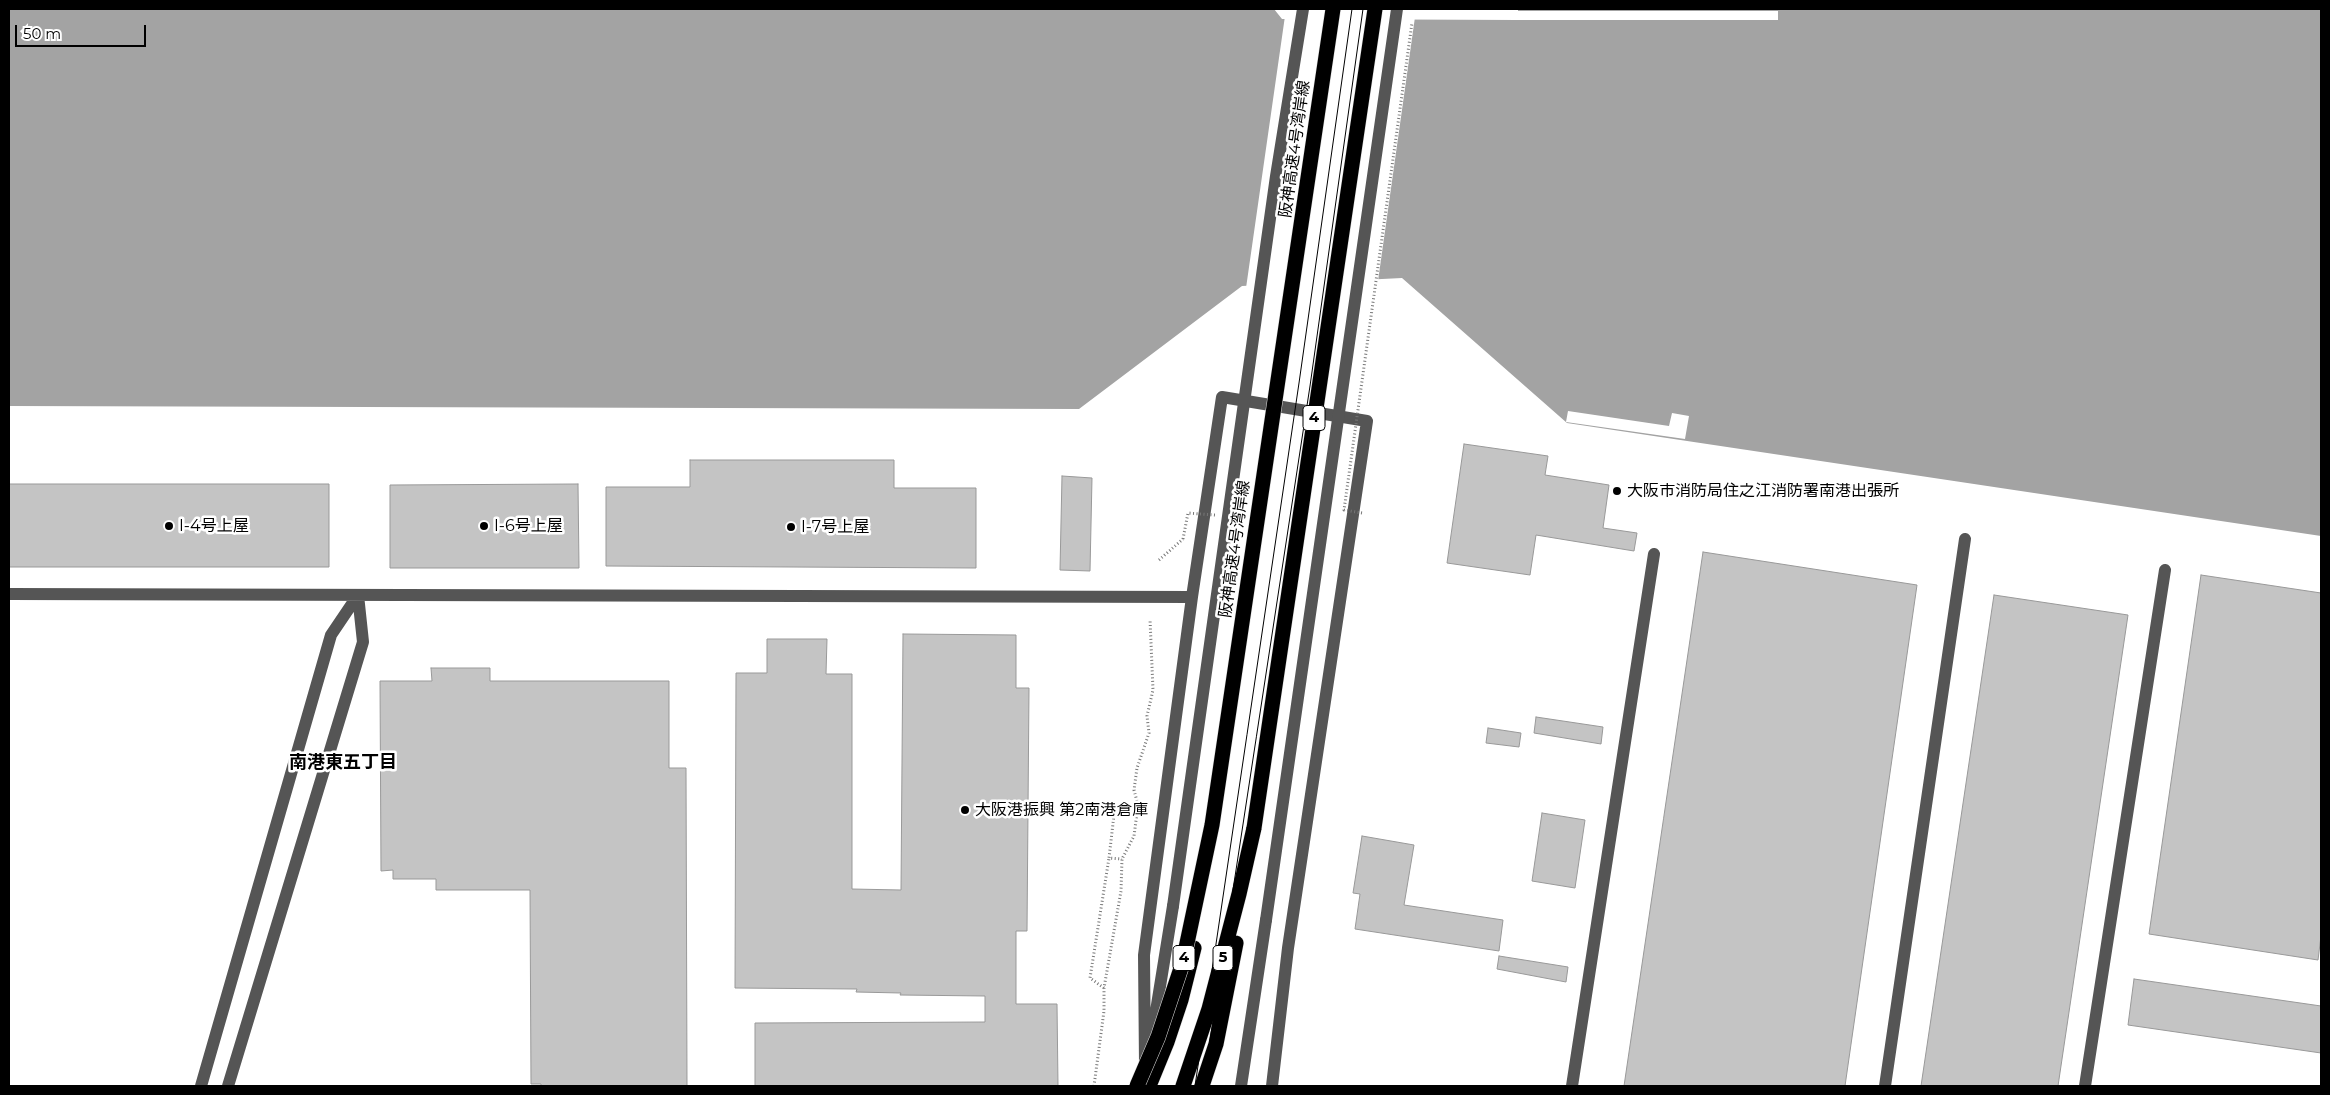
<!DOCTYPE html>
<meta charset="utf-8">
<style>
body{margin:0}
#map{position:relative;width:2330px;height:1095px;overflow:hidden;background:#fff;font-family:Montserrat,sans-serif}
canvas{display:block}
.frame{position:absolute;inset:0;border:10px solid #000;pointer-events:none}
.scale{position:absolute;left:15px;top:25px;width:131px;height:22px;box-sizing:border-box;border:2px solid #000;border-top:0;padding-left:6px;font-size:15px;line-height:18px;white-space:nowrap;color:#000;-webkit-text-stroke:4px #fff;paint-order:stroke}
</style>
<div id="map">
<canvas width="2330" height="1095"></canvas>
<div class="frame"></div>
<div class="scale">50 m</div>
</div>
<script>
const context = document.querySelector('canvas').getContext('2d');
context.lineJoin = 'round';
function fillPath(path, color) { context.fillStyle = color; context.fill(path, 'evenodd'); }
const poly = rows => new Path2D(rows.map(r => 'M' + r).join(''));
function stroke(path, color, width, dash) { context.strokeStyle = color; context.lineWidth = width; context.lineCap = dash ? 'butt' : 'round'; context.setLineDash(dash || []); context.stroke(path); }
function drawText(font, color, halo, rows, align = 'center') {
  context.font = font + ' Montserrat,"Noto Sans JP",sans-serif'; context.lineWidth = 5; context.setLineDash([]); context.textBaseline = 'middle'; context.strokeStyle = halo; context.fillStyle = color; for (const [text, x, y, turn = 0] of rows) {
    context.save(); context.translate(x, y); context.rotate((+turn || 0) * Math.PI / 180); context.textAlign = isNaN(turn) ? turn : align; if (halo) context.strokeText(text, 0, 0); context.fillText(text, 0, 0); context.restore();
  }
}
fillPath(poly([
 [9,9,1274,9,1282,19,1518,20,1518,9,2321,9,2321,536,1567,423,1402,278,1242,286,1079,409,9,406]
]), '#a3a3a3');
fillPath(poly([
 [1517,11,1778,11,1778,20,1518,20],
 [1285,16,1415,17,1378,281,1246,288],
 [1568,411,1669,426,1672,413,1689,416,1685,439,1566,422]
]), '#fff');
const building = poly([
 [1464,444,1548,456,1545,475,1609,485,1603,528,1637,533,1634,551,1536,535,1530,575,1447,563,1464,444],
 [690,460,894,460,894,488,976,488,976,568,606,566,606,487,690,487,690,460],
 [1062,476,1092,478,1090,571,1060,570,1062,476],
 [9,484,329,484,329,567,9,567,9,484],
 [578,484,579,568,390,568,390,485,578,484],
 [1703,552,1917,585,1845,1086,1624,1086,1703,552],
 [2201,575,2321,593,2321,936,2318,960,2149,934,2201,575],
 [1994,595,2128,615,2058,1086,1921,1086,1994,595],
 [903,634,1016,635,1016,688,1029,688,1027,931,1016,931,1016,1004,1057,1004,1058,1086,755,1086,755,1023,985,1022,985,996,900,995,901,993,856,992,857,989,735,988,736,673,767,673,767,639,827,639,826,674,852,674,852,889,901,890,903,634],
 [431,668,490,668,490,681,669,681,669,768,686,768,687,1086,541,1086,541,1084,531,1084,530,890,436,890,436,879,393,879,393,870,381,871,380,681,432,681,431,668],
 [1536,717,1603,727,1601,744,1534,733,1536,717],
 [1488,728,1521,733,1519,747,1486,743,1488,728],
 [1542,813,1585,820,1575,888,1532,881,1542,813],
 [1362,836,1414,845,1404,905,1503,920,1499,951,1355,929,1360,894,1353,893,1362,836],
 [1499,956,1568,967,1566,982,1497,969,1499,956],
 [2134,979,2321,1006,2321,1053,2128,1025,2134,979]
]);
fillPath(building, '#c4c4c4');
stroke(building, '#999', 1);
const highway = poly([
 [1149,1086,1167,1042,1181,1000,1194,948],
 [1183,1086,1209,1009,1239,894,1254,828],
 [1202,1086,1216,1044,1236,943]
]);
stroke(highway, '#dbdbdb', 16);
stroke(poly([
 [1159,560,1183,539],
 [1114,815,1109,858,1122,859],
 [1104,988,1090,978,1109,858],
 [1094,1086,1104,1011,1104,988,1121,891,1122,859,1134,836,1138,805,1134,790,1137,768,1149,733,1147,716,1153,690,1150,619]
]), '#777', 3, [1, 2.5]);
stroke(poly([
 [9,594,1192,597],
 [1151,1042,1173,906],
 [1145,1065,1144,955,1192,597,1222,397,1367,421,1288,948,1272,1086],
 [201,1086,331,635,358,595],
 [228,1086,363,642,358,595],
 [1241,1086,1266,920],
 [1572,1086,1654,554],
 [1885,1086,1965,539],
 [2085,1086,2165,570]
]), '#555', 12);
stroke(highway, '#000', 15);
stroke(poly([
 [1195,1086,1299,383,1352,9],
 [1203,1086,1310,386,1363,9]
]), '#000', 1);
const highwayBridge = poly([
 [1254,828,1375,9],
 [1137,1086,1158,1037,1183,962,1212,825,1333,9]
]);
stroke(highwayBridge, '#dbdbdb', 16, []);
stroke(poly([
 [1362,513,1344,510,1412,23],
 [1183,539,1188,513,1215,515]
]), '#777', 3, [1, 2.5]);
stroke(poly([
 [1173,906,1276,176,1303,9],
 [1266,920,1397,9]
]), '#555', 12);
stroke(highwayBridge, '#000', 15);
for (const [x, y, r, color] of [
 [1617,491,5,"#000"],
 [169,526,5,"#000"],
 [484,526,5,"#000"],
 [791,527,5,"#000"],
 [965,810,5,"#000"]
]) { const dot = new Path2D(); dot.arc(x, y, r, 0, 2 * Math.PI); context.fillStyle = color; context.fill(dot); stroke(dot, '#fff', 2); }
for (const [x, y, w] of [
 [1314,418,22],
 [1184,958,22],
 [1223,958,20]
]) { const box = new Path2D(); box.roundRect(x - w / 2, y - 12.5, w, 25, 4); context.fillStyle = '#fff'; context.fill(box); stroke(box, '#000', 1); }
drawText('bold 15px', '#000', null, [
 ["4",1314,418],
 ["4",1184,958],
 ["5",1223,958]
]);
drawText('16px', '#000', '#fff', [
 ["阪神高速4号湾岸線",1295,149,-82],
 ["阪神高速4号湾岸線",1235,549,-82]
]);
drawText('16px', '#000', '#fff', [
 ["大阪市消防局住之江消防署南港出張所",1627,491],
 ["I-4号上屋",179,526],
 ["I-6号上屋",494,526],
 ["I-7号上屋",801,527],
 ["大阪港振興 第2南港倉庫",975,810]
], 'left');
drawText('bold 18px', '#000', '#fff', [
 ["南港東五丁目",343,763]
]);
</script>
